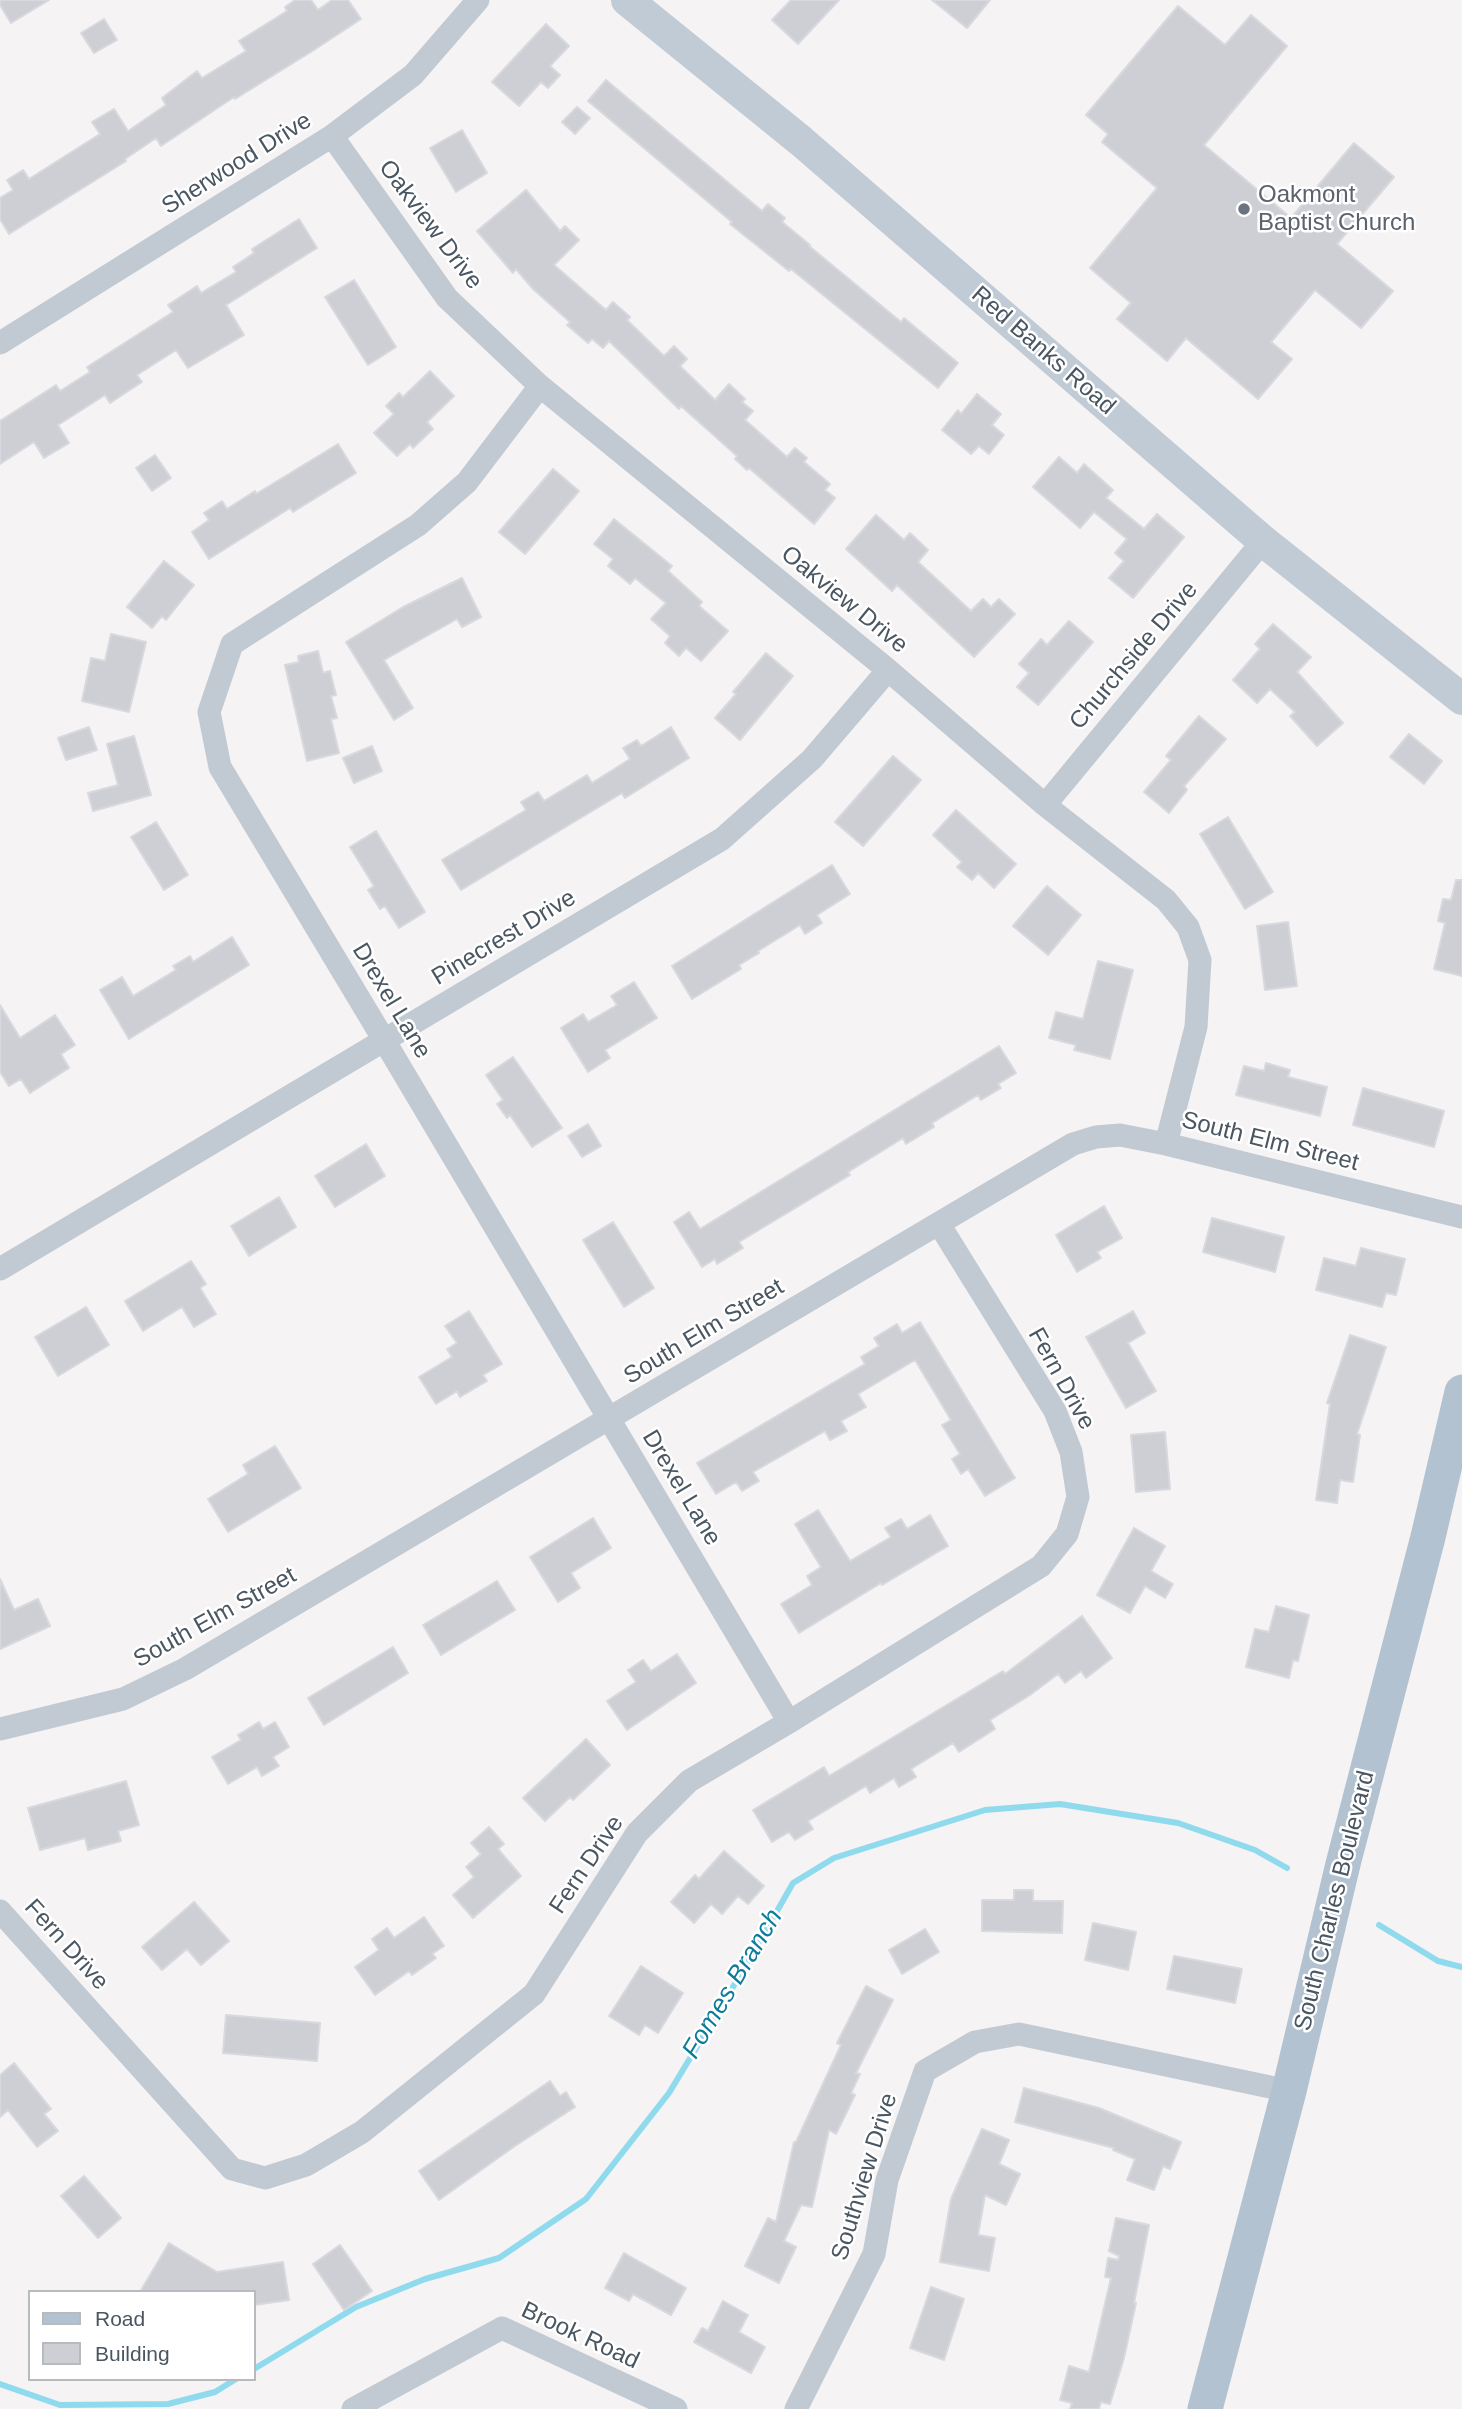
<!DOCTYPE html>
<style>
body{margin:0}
#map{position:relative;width:1462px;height:2409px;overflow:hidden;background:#f5f3f3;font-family:Arial,sans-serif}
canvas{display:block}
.legend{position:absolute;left:28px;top:2290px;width:228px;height:91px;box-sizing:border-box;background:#fff;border:2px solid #b7bbc0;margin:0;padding:9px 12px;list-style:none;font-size:21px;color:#4a5661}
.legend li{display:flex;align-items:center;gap:14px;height:35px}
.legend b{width:35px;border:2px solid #b7bbc0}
</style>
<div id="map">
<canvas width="1462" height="2409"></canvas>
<ul class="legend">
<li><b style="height:9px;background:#b3c2d1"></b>Road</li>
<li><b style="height:19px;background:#cdcfd5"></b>Building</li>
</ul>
</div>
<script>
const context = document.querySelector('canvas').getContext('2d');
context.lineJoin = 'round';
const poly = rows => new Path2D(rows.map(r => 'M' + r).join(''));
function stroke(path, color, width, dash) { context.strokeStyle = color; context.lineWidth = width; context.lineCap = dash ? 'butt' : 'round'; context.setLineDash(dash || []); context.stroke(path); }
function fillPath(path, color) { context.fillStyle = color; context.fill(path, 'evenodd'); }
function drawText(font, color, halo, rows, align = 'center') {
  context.font = font + ' Arial,sans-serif'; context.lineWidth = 5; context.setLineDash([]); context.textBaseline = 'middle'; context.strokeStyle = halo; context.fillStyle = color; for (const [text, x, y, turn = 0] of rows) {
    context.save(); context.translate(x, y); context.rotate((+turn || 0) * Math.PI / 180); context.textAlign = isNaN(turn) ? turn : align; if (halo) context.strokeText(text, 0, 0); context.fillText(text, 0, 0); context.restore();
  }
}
stroke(poly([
 [1379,1925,1438,1961,1462,1967],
 [254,2369,356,2307,425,2279,499,2258,586,2199,669,2093,748,1962,793,1883,834,1858,985,1810,1060,1804,1178,1823,1255,1850,1287,1868],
 [0,2384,60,2405,168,2404,215,2392,236,2379]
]), '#90daee', 6);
const building = poly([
 [0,0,49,0,11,23,0,5,0,0],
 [295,0,311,0,318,10,332,0,348,0,361,19,314,50,235,99,234,97,161,146,156,138,125,159,126,161,9,234,0,219,0,198,13,190,7,180,23,170,29,179,100,134,92,122,114,109,128,131,166,105,162,98,197,71,202,78,246,51,239,41,287,11,285,7,295,0],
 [791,0,839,0,798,44,772,20,791,0],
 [932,0,990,0,967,28,932,0],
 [1178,6,1225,45,1251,15,1287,46,1204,145,1291,218,1354,143,1394,177,1337,244,1393,291,1361,328,1315,290,1271,342,1292,359,1258,399,1186,338,1167,361,1117,319,1131,303,1090,268,1157,188,1102,142,1108,134,1086,115,1178,6],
 [104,19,117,40,94,53,81,33,104,19],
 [546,24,569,46,550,66,560,75,548,88,541,82,519,106,492,82,546,24],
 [606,80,762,211,768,204,785,218,782,222,810,245,809,246,901,322,904,318,958,363,938,388,791,269,789,271,730,224,732,222,588,101,606,80],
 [577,107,590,118,575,134,562,122,577,107],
 [462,130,487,173,456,192,430,148,462,130],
 [526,190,560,231,565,226,579,240,554,265,606,310,613,302,630,317,627,320,664,356,674,346,687,359,680,366,715,400,729,384,745,399,742,402,753,411,745,420,787,457,795,448,807,458,804,462,830,484,825,490,835,498,814,524,749,468,747,470,735,459,737,456,681,406,679,409,609,341,603,348,592,339,588,343,567,325,570,322,533,289,516,269,513,273,477,231,526,190],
 [299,219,317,248,226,305,244,335,188,368,176,350,137,375,142,382,110,403,105,395,58,425,69,443,44,458,34,442,0,464,0,421,56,385,60,391,90,372,87,367,173,312,168,305,197,286,201,293,236,272,233,267,254,253,252,249,299,219],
 [354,280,396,347,368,365,325,297,354,280],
 [430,371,454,396,427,422,433,429,413,448,410,444,397,456,374,433,394,414,386,406,399,393,403,397,430,371],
 [977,394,1001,414,992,425,1004,435,989,454,979,446,971,454,942,430,958,410,961,414,977,394],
 [338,444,356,473,293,512,290,508,209,559,192,532,209,520,204,513,222,501,227,509,255,491,256,494,338,444],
 [155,455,171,478,152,491,136,468,155,455],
 [1059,457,1077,473,1084,464,1113,490,1106,498,1144,529,1157,514,1184,537,1133,598,1109,578,1124,561,1115,553,1127,539,1094,512,1080,528,1033,487,1059,457],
 [553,469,579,491,525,554,499,532,553,469],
 [876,515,904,540,910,533,928,550,918,562,971,611,983,599,991,607,999,599,1015,614,974,657,897,585,892,591,846,549,876,515],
 [614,519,672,566,668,571,702,602,699,606,728,631,701,661,686,648,679,656,665,643,670,636,651,619,666,603,635,578,630,584,608,566,613,559,594,544,614,519],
 [164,561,194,585,166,620,162,616,152,628,127,607,164,561],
 [462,578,481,617,462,627,457,619,384,660,413,708,394,720,346,642,403,607,462,578],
 [1069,621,1093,642,1038,705,1017,687,1029,673,1019,664,1041,639,1047,645,1069,621],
 [1273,624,1311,657,1297,672,1343,723,1317,746,1290,716,1295,712,1270,689,1257,703,1233,680,1260,649,1255,644,1273,624],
 [111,634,146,642,129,712,82,701,91,658,105,661,111,634],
 [318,651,323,673,330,671,336,695,331,696,337,718,331,719,339,753,307,761,285,665,299,662,298,656,318,651],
 [766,653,793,676,740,740,715,718,736,694,733,692,766,653],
 [1199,716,1226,739,1184,786,1187,790,1169,813,1144,792,1171,760,1166,756,1199,716],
 [89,727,97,750,66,760,58,738,89,727],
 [671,727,689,758,625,798,622,793,461,890,442,860,526,810,521,802,538,792,544,801,587,775,592,783,630,759,623,748,637,740,641,746,671,727],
 [1409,734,1442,761,1424,784,1390,757,1409,734],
 [134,736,151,795,93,811,88,793,118,785,107,744,134,736],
 [372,746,382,771,354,783,343,758,372,746],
 [893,756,921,780,863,846,835,822,893,756],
 [956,810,1016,864,994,888,978,873,972,880,957,867,962,862,933,835,956,810],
 [1228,817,1273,892,1245,909,1200,834,1228,817],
 [156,822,188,875,164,890,131,837,156,822],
 [376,831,425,912,399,928,385,906,380,909,368,890,374,886,350,847,376,831],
 [832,865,850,894,817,915,822,923,805,934,800,925,758,951,759,953,739,965,741,969,692,999,672,966,832,865],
 [1456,880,1462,880,1462,976,1434,969,1445,923,1438,921,1443,899,1451,900,1456,880],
 [1047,886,1081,915,1048,955,1013,926,1047,886],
 [1288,922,1297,986,1265,990,1257,926,1288,922],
 [232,937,249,965,129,1039,100,990,122,977,133,996,176,970,173,966,190,956,193,962,232,937],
 [1098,961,1133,970,1110,1059,1074,1050,1076,1045,1049,1038,1056,1012,1083,1019,1098,961],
 [634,982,657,1018,605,1050,610,1058,588,1072,561,1028,583,1014,588,1022,617,1005,611,996,634,982],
 [0,1005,20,1038,55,1015,75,1045,61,1054,69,1068,30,1093,21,1079,9,1086,0,1072,0,1005],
 [999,1046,1016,1073,998,1084,1001,1088,981,1100,978,1095,932,1123,934,1127,906,1144,903,1138,848,1172,850,1175,739,1242,743,1248,717,1264,715,1259,702,1267,674,1222,689,1212,700,1229,999,1046],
 [513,1057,562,1128,532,1147,510,1115,507,1118,497,1104,503,1100,486,1075,513,1057],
 [1266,1063,1290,1070,1288,1077,1327,1087,1320,1116,1236,1095,1244,1066,1264,1071,1266,1063],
 [1363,1088,1444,1111,1434,1147,1353,1125,1363,1088],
 [588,1124,601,1146,582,1157,568,1136,588,1124],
 [366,1144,385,1176,335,1207,315,1176,366,1144],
 [279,1197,296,1227,249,1256,231,1226,279,1197],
 [1104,1206,1122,1238,1097,1252,1101,1258,1077,1272,1056,1235,1104,1206],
 [1212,1218,1284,1237,1275,1272,1203,1252,1212,1218],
 [613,1222,654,1288,624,1307,583,1240,613,1222],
 [1361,1248,1405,1259,1396,1295,1386,1293,1382,1307,1316,1290,1324,1258,1356,1266,1361,1248],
 [191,1261,206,1284,200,1288,216,1314,194,1327,182,1307,143,1331,125,1301,191,1261],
 [86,1307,109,1345,58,1376,35,1337,86,1307],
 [469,1311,502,1364,483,1375,487,1381,460,1397,457,1391,436,1404,419,1377,452,1357,447,1349,457,1343,445,1326,469,1311],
 [1133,1311,1145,1333,1128,1343,1156,1391,1126,1408,1086,1337,1133,1311],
 [920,1322,1015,1478,985,1496,968,1469,961,1474,952,1459,960,1454,942,1425,951,1420,915,1360,858,1394,866,1407,841,1421,847,1431,830,1440,825,1431,753,1472,759,1481,742,1491,736,1482,716,1494,697,1463,865,1364,861,1357,879,1346,874,1338,897,1324,902,1333,920,1322],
 [1350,1335,1386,1347,1357,1434,1360,1435,1353,1482,1340,1480,1337,1503,1316,1500,1330,1404,1327,1403,1350,1335],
 [1165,1432,1170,1489,1136,1492,1131,1435,1165,1432],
 [275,1446,301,1488,228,1532,208,1499,248,1474,243,1465,275,1446],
 [818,1510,850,1561,891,1537,885,1528,901,1519,907,1529,930,1515,948,1546,882,1585,881,1583,799,1633,781,1604,812,1585,807,1576,821,1567,795,1524,818,1510],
 [593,1518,611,1548,571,1573,580,1588,558,1602,530,1557,593,1518],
 [1134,1528,1165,1546,1151,1571,1173,1584,1165,1598,1145,1586,1130,1613,1097,1595,1134,1528],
 [0,1579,14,1610,38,1599,50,1626,0,1649,0,1579],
 [497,1581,515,1610,441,1655,423,1625,497,1581],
 [1276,1606,1309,1615,1298,1661,1293,1660,1289,1678,1246,1667,1255,1629,1269,1632,1276,1606],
 [1082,1616,1112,1658,1086,1678,1081,1671,1065,1683,1058,1674,1030,1695,990,1720,995,1729,959,1752,953,1743,911,1769,916,1777,899,1787,894,1778,870,1793,866,1786,808,1821,813,1829,795,1840,789,1832,772,1842,753,1810,824,1767,829,1776,1003,1671,1005,1674,1082,1616],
 [393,1647,408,1673,324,1725,308,1698,393,1647],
 [677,1654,696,1683,627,1730,607,1701,636,1682,628,1670,643,1660,651,1671,677,1654],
 [259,1722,263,1729,275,1722,289,1747,273,1757,279,1766,262,1776,257,1767,228,1784,212,1757,241,1740,238,1735,259,1722],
 [586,1739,610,1765,573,1800,570,1797,545,1821,523,1798,586,1739],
 [126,1781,139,1825,118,1831,121,1841,88,1850,85,1838,40,1850,28,1808,126,1781],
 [489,1827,504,1844,498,1849,521,1876,473,1918,453,1895,474,1877,466,1867,481,1854,471,1843,489,1827],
 [724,1851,764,1886,748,1904,738,1896,722,1914,711,1904,694,1923,671,1902,695,1875,699,1879,724,1851],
 [1014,1890,1033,1890,1033,1901,1063,1901,1062,1933,982,1931,982,1900,1014,1900,1014,1890],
 [194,1902,229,1941,201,1965,187,1949,162,1970,142,1947,194,1902],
 [424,1917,444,1946,432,1954,436,1958,412,1975,409,1971,375,1995,355,1967,379,1950,372,1939,387,1928,394,1938,424,1917],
 [1093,1923,1136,1932,1128,1970,1085,1960,1093,1923],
 [925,1929,939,1952,902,1974,889,1950,925,1929],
 [1174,1956,1242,1969,1235,2003,1167,1989,1174,1956],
 [641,1966,683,1993,658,2033,645,2025,639,2035,609,2016,641,1966],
 [866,1986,893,2000,856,2073,860,2074,851,2093,855,2095,836,2134,829,2130,812,2207,801,2205,784,2241,796,2247,779,2283,745,2266,768,2218,776,2222,794,2142,796,2142,841,2045,837,2043,866,1986],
 [226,2015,320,2023,317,2061,223,2053,226,2015],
 [14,2063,51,2109,44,2114,58,2131,37,2147,8,2110,0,2117,0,2075,14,2063],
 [550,2081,560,2096,566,2092,575,2107,515,2146,439,2200,419,2171,550,2081],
 [1024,2088,1099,2108,1181,2142,1170,2169,1163,2166,1154,2190,1127,2180,1135,2159,1113,2150,1114,2148,1015,2122,1024,2088],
 [982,2129,1009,2140,999,2164,1020,2174,1006,2205,985,2195,978,2235,995,2238,989,2271,940,2262,951,2199,982,2129],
 [84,2176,121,2218,98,2238,61,2196,84,2176],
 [1116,2218,1149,2225,1134,2303,1136,2303,1124,2358,1110,2404,1101,2402,1099,2409,1070,2409,1072,2403,1060,2400,1069,2366,1089,2372,1111,2278,1105,2277,1108,2258,1118,2260,1119,2256,1109,2251,1116,2218],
 [169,2243,217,2272,283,2262,289,2300,254,2305,254,2292,140,2292,169,2243],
 [340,2245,372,2291,344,2310,313,2264,340,2245],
 [624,2253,686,2288,671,2315,633,2294,629,2301,605,2288,624,2253],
 [931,2287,964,2299,944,2360,910,2348,931,2287],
 [723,2301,748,2315,739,2332,765,2347,751,2373,694,2342,702,2328,708,2331,723,2301]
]);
fillPath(building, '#cdcfd5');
stroke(building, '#d7d9de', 2);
stroke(poly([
 [332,136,447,298,540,386,888,670,1045,805,1166,900,1188,927,1200,960,1196,1027,1166,1144],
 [0,343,332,136,413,75,478,0],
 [540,386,467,482,418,525,232,644,209,712,220,767,384,1040,789,1722],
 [1045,805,1263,541],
 [0,1269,722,839,812,759,888,670],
 [0,1729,123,1699,185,1669,1073,1144,1096,1137,1120,1135,1166,1144,1462,1217],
 [0,1911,232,2169,265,2178,306,2165,362,2132,534,1994,637,1833,689,1781,789,1722,1041,1566,1067,1534,1078,1497,1071,1452,1055,1411,939,1224],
 [353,2409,502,2328,676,2409],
 [796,2409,874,2254,887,2180,925,2071,975,2042,1019,2034,1289,2091]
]), '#c1cad2', 23);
stroke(poly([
 [627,0,801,141,1263,541,1462,699]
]), '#c1cbd6', 32);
stroke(poly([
 [1205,2409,1289,2091,1343,1864,1428,1537,1462,1392]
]), '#b3c2d1', 35);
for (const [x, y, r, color] of [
 [1244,209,7,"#6b7280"]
]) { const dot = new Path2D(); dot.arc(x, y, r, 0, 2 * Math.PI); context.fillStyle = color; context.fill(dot); stroke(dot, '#fff', 2.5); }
drawText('24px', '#4a5661', '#fff', [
 ["Sherwood Drive",237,164,-32],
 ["Oakview Drive",430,225,53],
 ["Red Banks Road",1043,351,41],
 ["Oakview Drive",844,600,39],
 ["Churchside Drive",1134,656,-50],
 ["Pinecrest Drive",504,938,-31],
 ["Drexel Lane",391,1001,59],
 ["South Elm Street",1270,1142,14],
 ["South Elm Street",704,1332,-31],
 ["Fern Drive",1061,1379,61],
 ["Drexel Lane",681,1488,59],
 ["South Elm Street",215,1618,-29],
 ["Fern Drive",587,1865,-56],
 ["South Charles Boulevard",1335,1901,-76],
 ["Fern Drive",66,1945,48],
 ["Southview Drive",865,2177,-73],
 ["Brook Road",580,2336,25]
]);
drawText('24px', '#5b616d', '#fff', [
 ["Oakmont",1258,195],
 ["Baptist Church",1258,223]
], 'left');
drawText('italic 26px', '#0c7c9b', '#fff', [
 ["Fomes Branch",733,1984,-59]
]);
</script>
